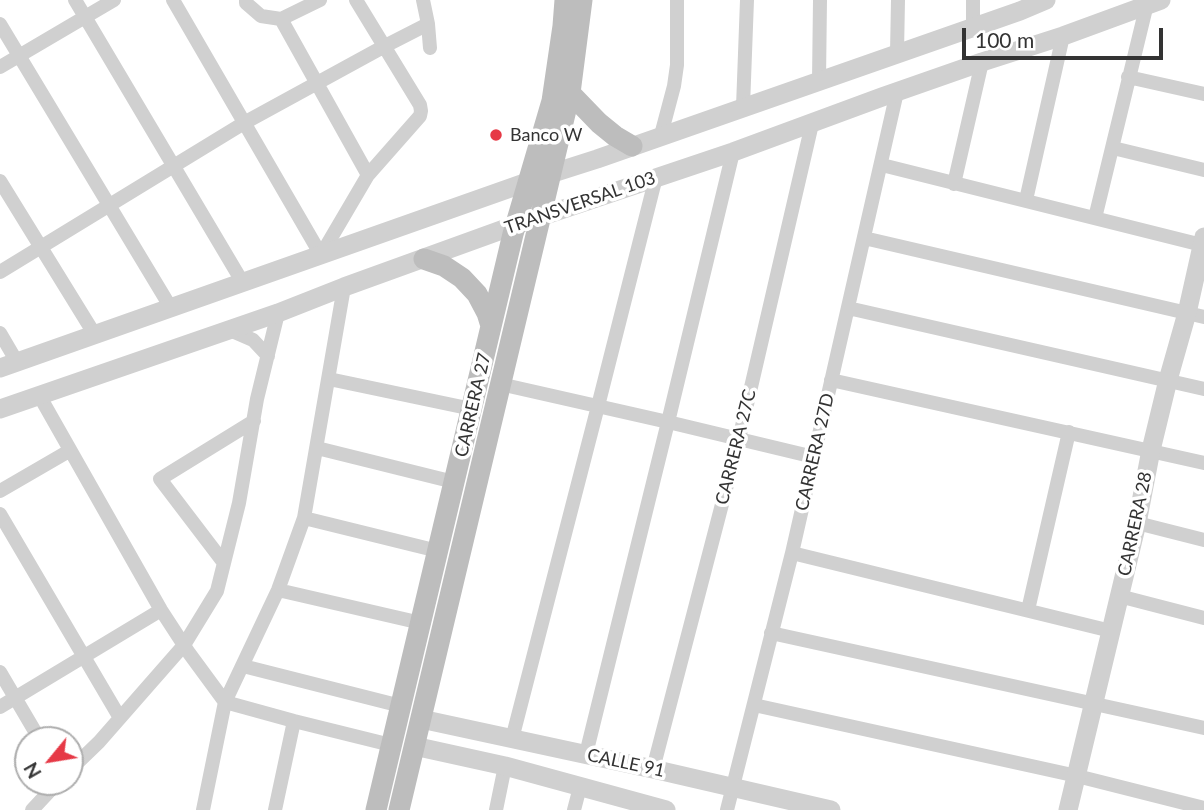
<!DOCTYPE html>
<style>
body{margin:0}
#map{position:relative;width:1204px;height:810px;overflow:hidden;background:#fff;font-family:Lato,sans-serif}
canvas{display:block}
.north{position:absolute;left:14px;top:726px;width:70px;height:70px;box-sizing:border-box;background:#fff;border:2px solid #adadad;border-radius:50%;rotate:240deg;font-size:19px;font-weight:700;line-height:28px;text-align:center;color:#333}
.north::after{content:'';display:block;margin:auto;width:24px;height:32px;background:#e63946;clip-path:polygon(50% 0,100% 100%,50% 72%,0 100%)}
.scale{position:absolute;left:962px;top:28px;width:201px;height:32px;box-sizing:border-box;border:4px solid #333;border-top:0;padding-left:9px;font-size:21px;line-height:24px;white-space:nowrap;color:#333;-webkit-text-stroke:5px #fff;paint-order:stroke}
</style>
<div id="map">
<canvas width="1204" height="810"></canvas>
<div class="north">N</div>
<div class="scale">100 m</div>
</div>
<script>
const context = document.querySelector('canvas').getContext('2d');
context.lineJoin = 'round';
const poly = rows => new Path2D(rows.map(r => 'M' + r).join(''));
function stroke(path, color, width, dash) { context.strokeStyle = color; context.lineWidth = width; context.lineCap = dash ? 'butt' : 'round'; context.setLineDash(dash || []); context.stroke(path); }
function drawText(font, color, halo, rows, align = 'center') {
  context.font = font + ' Lato,sans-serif'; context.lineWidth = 7; context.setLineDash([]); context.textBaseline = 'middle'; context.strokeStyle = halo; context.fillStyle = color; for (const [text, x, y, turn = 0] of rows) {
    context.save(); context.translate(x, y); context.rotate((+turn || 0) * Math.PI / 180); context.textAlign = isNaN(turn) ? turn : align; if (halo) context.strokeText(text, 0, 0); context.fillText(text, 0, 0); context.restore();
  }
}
stroke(poly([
 [75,0,243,283],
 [173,0,321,255,368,175,420,116,421,111,420,105,356,0],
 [246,0,246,3,261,16,281,19],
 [423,0,428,24,430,48],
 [973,0,973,27],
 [281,19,368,175],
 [281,19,320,0],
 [0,24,171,308],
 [897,53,898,0],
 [0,67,114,0],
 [1128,77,1204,94],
 [819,81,820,0],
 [743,107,747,0],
 [661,135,674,86,677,65,677,0],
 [1113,148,1204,170],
 [882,165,1202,245],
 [0,181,95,335],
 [954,184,982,62],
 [1026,200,1063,36],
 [1095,218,1147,4],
 [864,238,1204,317],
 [0,272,244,123,383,47,428,24],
 [848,308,1204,389],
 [230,330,253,340,268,356],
 [0,333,17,362],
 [329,379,472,409],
 [831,380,1204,463],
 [500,384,668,422,814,457],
 [39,395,161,610,189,653,225,702],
 [317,448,454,482],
 [0,491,69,451],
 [0,514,120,718],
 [304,518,438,551],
 [1137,523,1204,540],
 [792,553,1111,631],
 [224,563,160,479,254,421],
 [278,590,421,623],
 [1119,596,1204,618],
 [1028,610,1069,432],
 [771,633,1204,728],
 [243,666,401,706],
 [0,672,40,740],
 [225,702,294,721,391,745],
 [754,705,1077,776,1204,808],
 [0,707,161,610],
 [512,739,598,406,656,177],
 [586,754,668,422,733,152],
 [653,769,739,439,812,124],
 [70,770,99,742,184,645,217,591,239,503,257,399,278,313],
 [32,810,58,782],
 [203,810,225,702,278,590,304,518,344,287],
 [275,810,294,721],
 [496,810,505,766],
 [574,810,580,787],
 [727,810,792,553,897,92]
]), '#d0d0d0', 14);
stroke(poly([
 [0,368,550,174,597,159,1020,11,1046,0],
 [0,409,278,313,344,287,507,228,733,152,882,97,982,62,1063,36,1161,0],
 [421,719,653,769,831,810],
 [414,746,505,766,666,810],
 [1068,810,1137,523,1151,450,1168,380,1187,313,1204,237]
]), '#d0d0d0', 19);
stroke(poly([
 [570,93,599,123,615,136,632,146],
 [424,259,444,266,462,278,477,294,487,313,491,326],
 [376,810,513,234,552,101,563,26,565,0],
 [399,810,570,93,582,0]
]), '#bdbdbd', 21);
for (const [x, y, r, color] of [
 [496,135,7,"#e63946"]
]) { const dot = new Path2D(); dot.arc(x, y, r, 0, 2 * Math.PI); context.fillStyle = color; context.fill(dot); stroke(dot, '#fff', 2.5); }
drawText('18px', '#333', '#fff', [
 ["Banco W",510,135]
], 'left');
drawText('18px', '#333', '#fff', [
 ["TRANSVERSAL 103",580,203,-19],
 ["CARRERA 27",473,405,-77],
 ["CARRERA 27C",736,447,-76],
 ["CARRERA 27D",815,452,-77],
 ["CARRERA 28",1135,524,-78],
 ["CALLE 91",626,763,12]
]);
</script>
